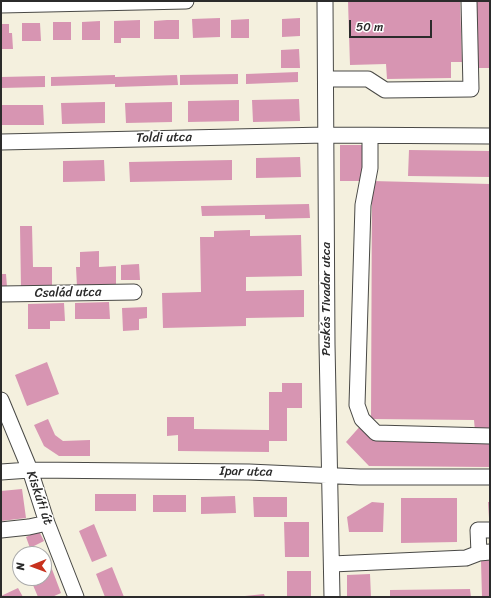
<!DOCTYPE html>
<meta charset="utf-8">
<style>
body{margin:0}
#map{position:relative;width:491px;height:598px;overflow:hidden;background:#f4f0de;font-family:Sriracha,sans-serif}
canvas{display:block}
.frame{position:absolute;inset:0;border:2px solid #2b2b2b;pointer-events:none}
.north{position:absolute;left:12px;top:546px;width:40px;height:40px;box-sizing:border-box;background:#fff;border:1px solid #aaa;border-radius:50%;rotate:269deg;font-size:11px;font-weight:700;line-height:16px;text-align:center;color:#2b2b2b}
.north::after{content:'';display:block;margin:auto;width:14px;height:18px;background:#c8321e;clip-path:polygon(50% 0,100% 100%,50% 72%,0 100%)}
.scale{position:absolute;left:349px;top:20px;width:83px;height:18px;box-sizing:border-box;border:2px solid #2b2b2b;border-top:0;padding-left:5px;font-size:12px;line-height:14px;white-space:nowrap;color:#2b2b2b;-webkit-text-stroke:3px #fff;paint-order:stroke}
</style>
<div id="map">
<canvas width="491" height="598"></canvas>
<div class="frame"></div>
<div class="north">N</div>
<div class="scale">50 m</div>
</div>
<script>
const context = document.querySelector('canvas').getContext('2d');
context.lineJoin = 'round';
function fillPath(path, color) { context.fillStyle = color; context.fill(path, 'evenodd'); }
const poly = rows => new Path2D(rows.map(r => 'M' + r).join(''));
function stroke(path, color, width, dash) { context.strokeStyle = color; context.lineWidth = width; context.lineCap = dash ? 'butt' : 'round'; context.setLineDash(dash || []); context.stroke(path); }
function drawText(font, color, halo, rows, align = 'center') {
  context.font = font + ' Sriracha,sans-serif'; context.lineWidth = 3; context.setLineDash([]); context.textBaseline = 'middle'; context.strokeStyle = halo; context.fillStyle = color; for (const [text, x, y, turn = 0] of rows) {
    context.save(); context.translate(x, y); context.rotate((+turn || 0) * Math.PI / 180); context.textAlign = isNaN(turn) ? turn : align; if (halo) context.strokeText(text, 0, 0); context.fillText(text, 0, 0); context.restore();
  }
}
fillPath(poly([
 [348,1,460,1,462,62,451,62,451,78,387,79,386,64,350,65],
 [473,1,490,1,490,68,474,68],
 [220,18,220,37,193,38,192,19],
 [300,18,300,36,282,37,282,19],
 [249,19,249,38,231,38,231,20],
 [140,20,140,38,121,38,121,43,114,43,114,21],
 [167,20,179,20,179,39,154,39,154,21],
 [100,21,100,40,82,40,82,22],
 [53,22,71,22,71,40,53,40],
 [22,23,40,23,41,41,22,41],
 [1,24,9,24,9,33,12,33,13,49,1,49],
 [299,49,300,68,281,68,281,50],
 [298,72,298,82,246,84,246,74],
 [238,74,238,84,180,85,180,75],
 [115,75,115,77,177,75,178,85,115,87,115,84,51,86,51,77],
 [45,76,45,87,1,88,1,77],
 [299,99,300,121,253,122,252,100],
 [239,100,239,121,188,122,188,101],
 [105,102,105,123,62,124,61,103],
 [172,102,172,122,126,123,125,103],
 [1,105,43,105,44,125,1,125],
 [340,145,366,145,367,181,340,181],
 [409,150,490,151,490,177,408,176],
 [300,157,301,177,256,178,256,158],
 [104,160,105,181,63,182,63,161],
 [232,160,232,180,130,182,129,162],
 [372,181,490,184,490,431,475,431,474,420,371,419],
 [309,204,310,218,265,219,265,215,202,216,201,206],
 [20,226,32,226,33,267,52,267,52,288,21,288],
 [250,230,250,236,301,235,302,276,246,277,246,291,304,290,304,317,246,318,246,326,163,328,162,293,201,292,200,237,214,237,214,231],
 [99,251,99,267,116,266,116,286,77,287,76,267,80,267,80,252],
 [139,264,140,280,121,280,121,265],
 [1,274,6,274,7,287,1,287],
 [109,302,110,319,75,319,75,303],
 [64,303,65,321,50,321,50,329,28,329,28,304],
 [147,307,147,318,139,319,139,330,123,331,122,308],
 [47,362,59,394,27,406,15,375],
 [282,383,302,383,302,408,287,408,287,441,269,441,269,452,178,451,178,435,167,436,167,417,194,417,194,429,269,430,269,392,282,392],
 [48,419,55,435,63,441,90,440,90,456,59,456,44,446,34,425],
 [363,423,490,442,490,467,369,466,346,442],
 [22,489,26,518,1,521,1,491],
 [95,494,136,494,136,511,95,511],
 [153,495,186,495,186,512,153,512],
 [235,496,236,513,201,514,201,497],
 [253,497,287,497,287,517,254,517],
 [401,498,457,498,457,542,401,543],
 [372,502,384,503,383,532,349,532,347,517],
 [488,502,490,502,490,518,489,518],
 [284,522,309,522,309,557,285,557],
 [94,524,107,556,92,562,79,531],
 [39,531,44,541,30,548,26,537],
 [490,560,490,597,482,597,481,561],
 [50,564,61,593,52,597,38,597,30,578,44,578,44,566],
 [112,567,124,597,105,597,96,574],
 [287,571,311,571,311,597,287,597],
 [370,574,371,597,347,597,347,575],
 [18,588,23,597,1,597,1,596],
 [470,589,471,597,390,597,390,590],
 [264,594,265,597,245,597,245,596]
]), '#d795b2');
const minor = poly([
 [325,1,327,344,332,597],
 [1,5,186,1],
 [326,79,368,79,385,90,471,89,469,1],
 [370,136,370,168,363,205,357,405,362,419,376,433,490,436],
 [1,142,326,135,490,136],
 [1,294,134,292],
 [1,400,30,470,47,523,76,597],
 [1,472,30,470,249,472,360,477,490,477],
 [1,530,29,527,47,523],
 [479,553,478,530,490,530],
 [332,564,466,558,479,553,490,552]
]);
stroke(minor, '#494946', 17);
stroke(minor, '#fff', 15);
drawText('13px', '#2b2b2b', '#fff', [
 ["Toldi utca",164,138,-1],
 ["Család utca",68,293,-1],
 ["Puskás Tivadar utca",327,299,-90],
 ["Ipar utca",246,472,1],
 ["Kiskúti út",39,498,71]
]);
</script>
